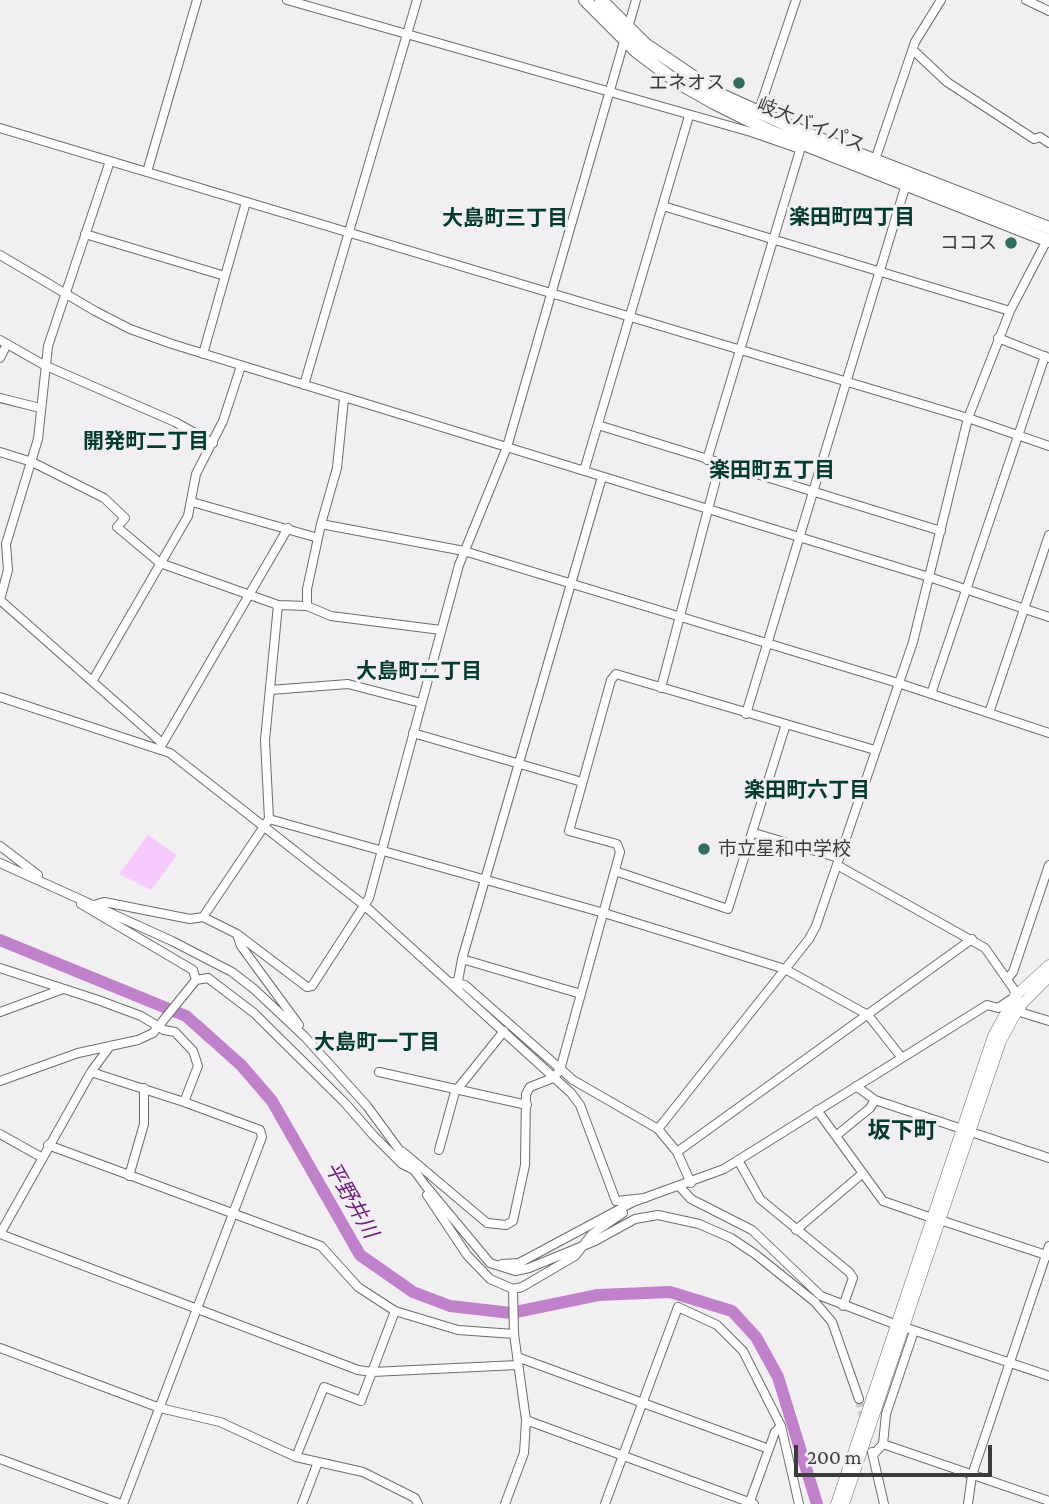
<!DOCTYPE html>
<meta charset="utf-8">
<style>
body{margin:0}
#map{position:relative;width:1049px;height:1504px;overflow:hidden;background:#f2eff2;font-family:"Crimson Pro",serif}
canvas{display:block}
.scale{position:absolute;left:794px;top:1445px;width:198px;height:32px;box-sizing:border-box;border:4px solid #3c3b3c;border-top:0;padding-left:9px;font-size:21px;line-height:24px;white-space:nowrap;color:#3c3b3c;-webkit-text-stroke:5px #f2eff2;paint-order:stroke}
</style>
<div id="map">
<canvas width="1049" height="1504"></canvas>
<div class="scale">200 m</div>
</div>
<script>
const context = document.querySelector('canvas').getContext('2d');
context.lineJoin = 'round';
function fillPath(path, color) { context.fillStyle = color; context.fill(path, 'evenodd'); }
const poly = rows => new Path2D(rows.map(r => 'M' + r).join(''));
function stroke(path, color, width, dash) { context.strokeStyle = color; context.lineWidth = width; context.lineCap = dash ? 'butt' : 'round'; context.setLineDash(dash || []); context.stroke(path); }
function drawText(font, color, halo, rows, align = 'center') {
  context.font = font + ' "Crimson Pro","Noto Sans JP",serif'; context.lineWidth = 6; context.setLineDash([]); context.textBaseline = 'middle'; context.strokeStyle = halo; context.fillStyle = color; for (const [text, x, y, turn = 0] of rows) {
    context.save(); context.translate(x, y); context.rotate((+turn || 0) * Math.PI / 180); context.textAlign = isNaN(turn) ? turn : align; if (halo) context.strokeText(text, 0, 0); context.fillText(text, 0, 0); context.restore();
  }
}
fillPath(poly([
 [148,835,177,855,151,890,119,874]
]), '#f5cafc');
stroke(poly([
 [0,940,186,1016,241,1065,272,1101,360,1255,413,1292,450,1306,511,1313,598,1295,670,1292,732,1311,756,1337,778,1377,817,1504]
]), '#c081cb', 12);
stroke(poly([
 [859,1399,864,1421]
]), '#cecbce', 8, [8, 4]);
const minor = poly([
 [287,0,751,132,800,149],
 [1026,0,1049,11],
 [913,50,947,82,1034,139,1040,137,1049,143],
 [758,113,796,0],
 [0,128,968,418,1049,446],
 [875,160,915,42,941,0],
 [147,172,197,0],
 [663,206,1010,311],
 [85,234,225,276],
 [0,255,95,311,130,329,172,344,929,577,1049,617],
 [998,338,1049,358],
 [0,340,44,365,175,422,213,443],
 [203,354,246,202],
 [0,358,7,344],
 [304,385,417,0],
 [0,398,40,408],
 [598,425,941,531],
 [0,452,32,462,104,498,125,518,117,527,160,563,278,605,307,606,331,616,441,630],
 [707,460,801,147],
 [584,471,689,116],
 [192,502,318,538],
 [321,524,464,551,898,683,1049,733],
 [0,600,8,570,6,544,38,439,48,346,110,161],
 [0,600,162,743],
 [307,606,307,589,321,524,337,468,344,399],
 [93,680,188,516,196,474,223,421,241,366],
 [661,688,720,464],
 [270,690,348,684,421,703],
 [931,694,1045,356],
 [0,697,170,753,364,905,571,1093,580,1105,616,1201,645,1198],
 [989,713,1049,535],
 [746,714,906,184],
 [786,724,875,750],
 [413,733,582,782],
 [160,748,288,528],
 [269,819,604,913,785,969,868,1015,902,1058],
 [754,833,839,858],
 [0,846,38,875],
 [0,863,172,941,232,972,254,989,305,1037,367,1106,425,1185,490,1263,515,1271,529,1268,595,1241,635,1219,658,1215,699,1224,731,1238,755,1254,815,1302,832,1322,859,1399],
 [837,865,985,948,1013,988,1023,1013,1049,1021],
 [81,904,193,970,196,980],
 [94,905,104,902,190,919,203,917,237,934,241,946,299,1025],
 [203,917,269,819,265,740,278,605],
 [237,934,307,987,312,986,369,898,459,565,507,447,636,0],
 [462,959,581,994],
 [0,968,98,1000,141,1016,164,1030,175,1032,193,1051,198,1066,184,1102],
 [1007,979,1013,972,1049,865],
 [458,981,462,959,602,477],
 [453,982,465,985,573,1080,658,1129,677,1152,691,1183],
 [0,1012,63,989],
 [91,1072,184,1102,260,1130,262,1137,123,1504],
 [379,1072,527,1105],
 [0,1081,78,1053,138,1040,153,1033,196,980,208,978,254,1013,345,1103,373,1135,402,1164,412,1169],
 [856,1086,875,1100,1049,1158],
 [817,1110,883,1201,932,1218],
 [658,1129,809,939,816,926,913,642,968,418,1010,311,1048,238],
 [0,1134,41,1157],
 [837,1135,870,1108,875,1100],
 [48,1145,321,1246,358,1287,395,1311,458,1330,514,1334],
 [439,1150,455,1092,504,1031],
 [403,1152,487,1223,506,1225,513,1221,525,1165,526,1094,530,1087,553,1078,560,1070,620,852,617,844,569,831,611,680,616,674,786,724,728,909,615,871],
 [677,1152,972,939],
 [738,1160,760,1199,849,1272,853,1278,843,1306],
 [129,1176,144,1124,144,1088],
 [680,1187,691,1199,752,1230,821,1296,897,1325],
 [427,1195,467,1255,490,1279,513,1289,522,1287,575,1256,592,1234,623,1213],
 [940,1220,1049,1256],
 [796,1230,863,1173],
 [0,1234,358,1370,372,1372,518,1365],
 [0,1234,91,1072,110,1046],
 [502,1264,519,1263,633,1202,724,1169,987,1005,998,1008,1013,998],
 [904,1327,1049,1376],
 [0,1348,160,1408,220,1422,296,1457,363,1472,415,1498,418,1504],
 [517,1357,769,1449],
 [526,1420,754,1504],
 [883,1444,1049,1501],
 [872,1452,884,1504],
 [873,1455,883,1444,886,1414,914,1331],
 [296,1457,324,1387,361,1401,395,1311],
 [0,1459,121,1504],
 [302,1504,318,1462],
 [505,1504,524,1453,525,1438,526,1420,514,1334,513,1289],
 [605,1504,678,1307,717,1325,743,1351,781,1426,799,1504],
 [749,1504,775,1432,781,1426],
 [968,1504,972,1475,1049,1246]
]);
const major = poly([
 [836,1504,993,1036,1015,996,1049,965],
 [844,1504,1001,1041,1020,1006,1049,977]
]);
const highway = poly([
 [585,0,637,52,677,82,714,103,770,131,1049,241],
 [601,0,645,44,719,94,805,133,1049,228]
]);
stroke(minor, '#6d6b6e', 10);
stroke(major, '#6d6b6e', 11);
stroke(highway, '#6d6b6e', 14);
stroke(minor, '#fff', 8);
stroke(major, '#fff', 10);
stroke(highway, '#fff', 12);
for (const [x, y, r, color] of [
 [739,83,7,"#2f6e5c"],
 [1011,243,7,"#2f6e5c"],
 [704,849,7,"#2f6e5c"]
]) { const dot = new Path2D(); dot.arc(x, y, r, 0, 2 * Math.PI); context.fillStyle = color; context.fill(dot); stroke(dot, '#f2eff2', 2.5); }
drawText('19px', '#3c3b3c', '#f2eff2', [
 ["エネオス",725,83],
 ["ココス",997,243],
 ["市立星和中学校",718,849,"left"]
], 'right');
drawText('19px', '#3c3b3c', '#f2eff2', [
 ["岐大バイパス",811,125,22]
]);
drawText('bold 21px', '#033c2f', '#f2eff2', [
 ["楽田町四丁目",852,218],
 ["大島町三丁目",505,219],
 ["開発町二丁目",146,442],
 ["楽田町五丁目",772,471],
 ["大島町二丁目",419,672],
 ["楽田町六丁目",807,791],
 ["大島町一丁目",377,1043]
]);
drawText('italic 21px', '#6e207b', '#f2eff2', [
 ["平野井川",351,1200,60]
]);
drawText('bold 23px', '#033c2f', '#f2eff2', [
 ["坂下町",902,1131]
]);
</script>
